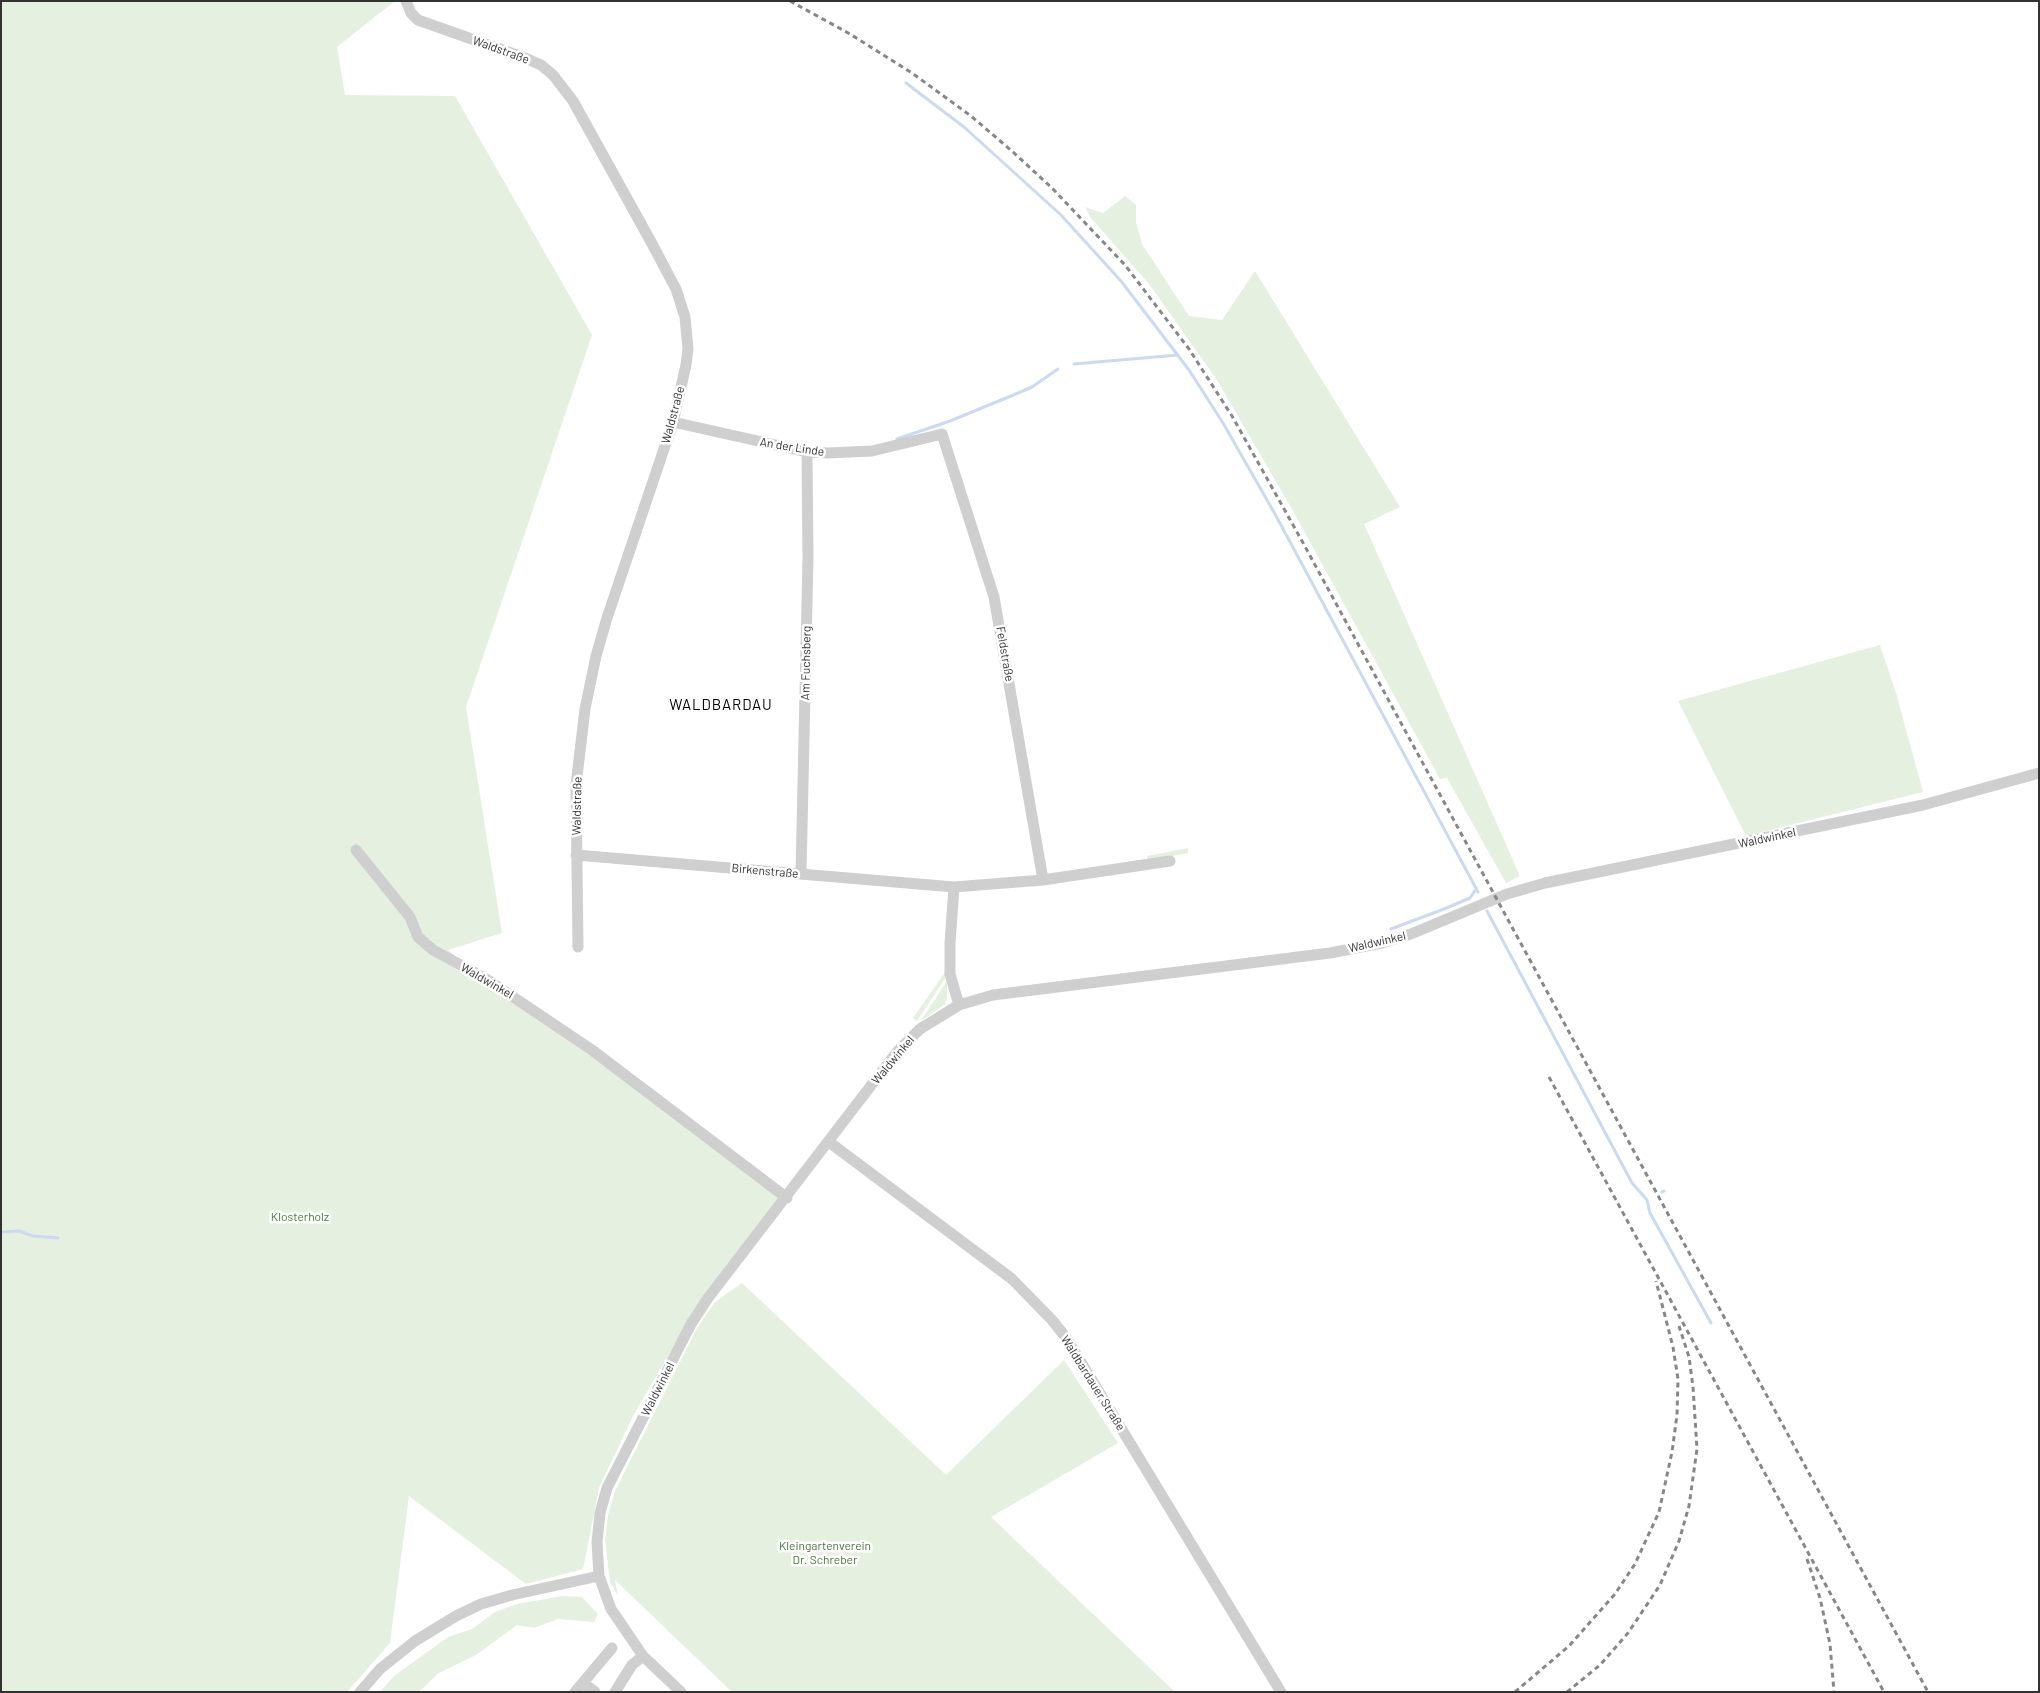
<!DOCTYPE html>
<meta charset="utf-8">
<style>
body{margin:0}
#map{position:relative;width:2040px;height:1693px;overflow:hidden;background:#fff;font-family:Barlow,sans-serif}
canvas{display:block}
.frame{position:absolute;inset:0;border:2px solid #323232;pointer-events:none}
</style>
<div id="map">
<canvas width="2040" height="1693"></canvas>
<div class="frame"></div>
</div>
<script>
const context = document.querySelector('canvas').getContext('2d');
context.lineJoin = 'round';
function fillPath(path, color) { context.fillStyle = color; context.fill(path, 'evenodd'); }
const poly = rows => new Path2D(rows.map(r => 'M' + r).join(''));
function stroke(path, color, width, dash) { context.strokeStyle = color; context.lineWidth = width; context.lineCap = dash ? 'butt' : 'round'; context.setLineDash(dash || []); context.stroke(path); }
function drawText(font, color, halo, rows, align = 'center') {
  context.font = font + ' Barlow,sans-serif'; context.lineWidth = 5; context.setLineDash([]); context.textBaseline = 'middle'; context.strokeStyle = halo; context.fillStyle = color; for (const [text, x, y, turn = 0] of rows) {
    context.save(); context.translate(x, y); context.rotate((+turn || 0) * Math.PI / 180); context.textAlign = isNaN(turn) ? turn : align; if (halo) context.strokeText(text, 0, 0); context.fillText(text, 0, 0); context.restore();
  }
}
fillPath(poly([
 [1,1,395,1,337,47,345,95,455,96,592,335,466,707,502,933,448,950,481,979,536,1012,779,1198,703,1296,633,1416,599,1488,583,1569,526,1584,409,1496,390,1643,347,1692,1,1692],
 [1125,196,1136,205,1136,222,1142,244,1189,316,1222,320,1255,271,1400,507,1364,524,1520,876,1506,883,1447,778,1440,779,1293,511,1217,380,1149,284,1091,218,1085,207,1103,213],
 [1880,645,1896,693,1923,792,1746,836,1678,701],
 [1188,848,1188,853,1148,861,1147,856],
 [946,971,946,977,917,1021,913,1018],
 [947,981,947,998,945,1004,920,1022],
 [742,1283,946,1475,1064,1360,1118,1443,991,1517,1175,1692,732,1692,615,1580,618,1596,610,1582,605,1540,608,1515,615,1491,697,1328,715,1302],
 [562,1596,582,1597,598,1614,594,1622,558,1619,534,1628,517,1625,476,1655,437,1674,419,1692,380,1692,394,1676,448,1637,472,1629,495,1612,517,1604]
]), '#e5f0e0');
stroke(poly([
 [906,83,964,127,1061,215,1121,281,1189,370,1223,423,1275,514,1478,892],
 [1074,364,1178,355],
 [897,439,950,421,1011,396,1032,387,1058,369],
 [1487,911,1632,1183,1647,1200,1650,1213,1711,1323],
 [1391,929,1444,909,1470,898,1476,889],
 [1662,1192,1664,1191],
 [1,1232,19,1231,33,1236,58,1238]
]), '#cbdaf1', 3);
stroke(poly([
 [406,1,411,13,418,20,525,58,541,65,553,75,573,101,650,240,676,289,685,317,688,349,686,365,673,422,607,618,596,656,585,709,576,785,578,947],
 [673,422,807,452,827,453,872,451,942,434,994,597,1043,880],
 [356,850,410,917,418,937,433,950,485,978,592,1050,787,1198],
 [576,855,954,887,1043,880,1170,861],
 [801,873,808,558,807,452],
 [954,887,950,943,950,974,959,1005],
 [829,1142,1012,1279,1052,1320,1067,1339,1281,1692],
 [583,1683,595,1692],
 [360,1692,380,1669,415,1641,456,1616,481,1604,512,1595,599,1576],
 [575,1692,612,1648],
 [615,1692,632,1665,643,1656],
 [681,1692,643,1656,611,1609,599,1576,597,1542,600,1513,607,1488,691,1324,708,1298,896,1053,920,1029,959,1005,993,995,1330,953,1382,943,1411,934,1507,894,1545,883,1923,805,2039,773]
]), '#cfcfcf', 11);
stroke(poly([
 [790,1,850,34,912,73,971,116,1013,152,1052,188,1125,265,1189,349,1232,416,1302,541,1928,1692],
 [1549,1077,1884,1692],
 [1807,1559,1820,1598,1830,1644,1834,1692],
 [1515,1692,1569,1646,1615,1594,1635,1564,1659,1512,1672,1452,1677,1415,1678,1379,1673,1347,1656,1281],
 [1567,1692,1600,1665,1628,1633,1660,1585,1679,1541,1689,1506,1697,1449,1693,1387,1689,1357,1679,1326]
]), '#878787', 3, [5, 4]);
drawText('12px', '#323232', '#fff', [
 ["Waldstraße",501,50,20],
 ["Waldstraße",673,415,-75],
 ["An der Linde",792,447,9],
 ["Feldstraße",1005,654,80],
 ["Am Fuchsberg",806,663,-89],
 ["Waldstraße",577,806,-89],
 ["Waldwinkel",1767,838,-12],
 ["Birkenstraße",765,871,5],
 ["Waldwinkel",1377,942,-13],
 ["Waldwinkel",487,981,30],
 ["Waldwinkel",893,1060,-50],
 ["Waldbardauer Straße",1093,1383,58],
 ["Waldwinkel",658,1389,-63]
]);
drawText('12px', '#49743a', '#fff', [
 ["Klosterholz",300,1217],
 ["Kleingartenverein",825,1546],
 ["Dr. Schreber",825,1560]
]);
context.letterSpacing = '1px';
drawText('15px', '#000', '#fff', [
 ["WALDBARDAU",721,705]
]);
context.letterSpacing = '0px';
</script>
